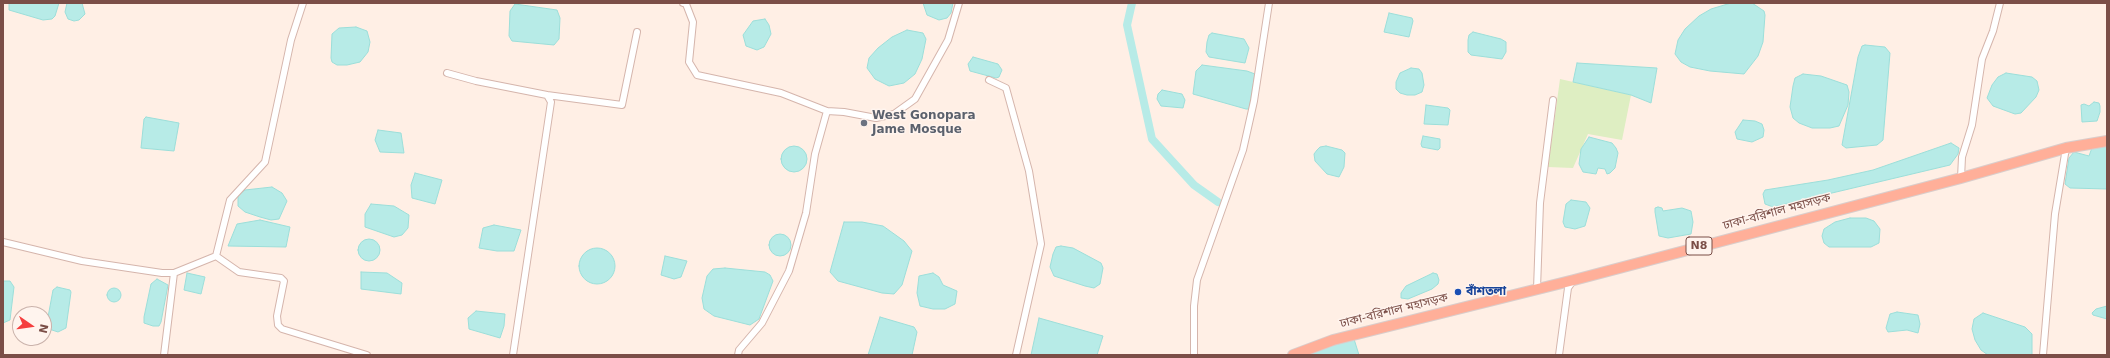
<!DOCTYPE html>
<meta charset="utf-8">
<style>
body{margin:0}
#map{position:relative;width:2110px;height:358px;overflow:hidden;background:#ffefe5;font-family:"DejaVu Sans",sans-serif}
canvas{display:block}
.frame{position:absolute;inset:0;border:4px solid #7b4e47;pointer-events:none}
.north{position:absolute;left:12px;top:306px;width:40px;height:40px;box-sizing:border-box;background:#fff4ee;border:1px solid #cab2ab;border-radius:50%;rotate:103deg;font-size:11px;font-weight:700;line-height:16px;text-align:center;color:#7b4e47}
.north::after{content:'';display:block;margin:auto;width:14px;height:18px;background:#f53e3e;clip-path:polygon(50% 0,100% 100%,50% 72%,0 100%)}
</style>
<div id="map">
<canvas width="2110" height="358"></canvas>
<div class="frame"></div>
<div class="north">N</div>
</div>
<script>
const context = document.querySelector('canvas').getContext('2d');
context.lineJoin = 'round';
function fillPath(path, color) { context.fillStyle = color; context.fill(path, 'evenodd'); }
const poly = rows => new Path2D(rows.map(r => 'M' + r).join(''));
function stroke(path, color, width, dash) { context.strokeStyle = color; context.lineWidth = width; context.lineCap = dash ? 'butt' : 'round'; context.setLineDash(dash || []); context.stroke(path); }
function drawText(font, color, halo, rows, align = 'center') {
  context.font = font + ' "DejaVu Sans","Noto Sans Bengali",sans-serif'; context.lineWidth = 3; context.setLineDash([]); context.textBaseline = 'middle'; context.strokeStyle = halo; context.fillStyle = color; for (const [text, x, y, turn = 0] of rows) {
    context.save(); context.translate(x, y); context.rotate((+turn || 0) * Math.PI / 180); context.textAlign = isNaN(turn) ? turn : align; if (halo) context.strokeText(text, 0, 0); context.fillText(text, 0, 0); context.restore();
  }
}
fillPath(poly([
 [1560,79,1631,95,1622,140,1588,134,1573,168,1548,167]
]), '#deeec2');
const water = poly([
 [9,3,59,3,55,16,52,19,43,20,9,10,9,3],
 [67,3,82,3,85,14,79,20,74,21,68,19,65,12,67,3],
 [923,3,953,3,951,13,947,18,939,20,927,15,923,3],
 [1731,3,1752,3,1764,11,1765,15,1763,42,1758,56,1744,74,1710,71,1690,67,1681,62,1675,54,1678,40,1685,29,1699,16,1711,9,1731,3],
 [515,4,557,10,560,18,559,39,554,45,512,41,509,36,510,11,515,4],
 [1389,13,1412,18,1413,21,1409,37,1384,32,1389,13],
 [765,19,769,25,771,34,764,47,757,50,746,46,743,35,753,21,765,19],
 [356,27,367,31,370,42,368,52,360,62,347,65,337,65,332,62,331,58,332,34,339,28,356,27],
 [907,30,923,33,926,39,922,59,915,74,904,83,889,86,875,79,867,68,869,58,878,48,892,37,907,30],
 [1473,32,1501,39,1506,42,1506,52,1502,59,1471,55,1468,52,1468,40,1469,35,1473,32],
 [1212,33,1244,39,1249,48,1245,63,1209,57,1206,52,1207,42,1209,35,1212,33],
 [1865,45,1885,47,1890,53,1883,140,1877,145,1846,148,1842,145,1858,57,1862,46,1865,45],
 [973,57,998,64,1002,70,999,77,996,78,970,71,968,64,973,57],
 [1577,63,1657,68,1651,103,1631,95,1573,82,1577,63],
 [1202,65,1247,71,1255,74,1249,109,1246,109,1193,94,1196,71,1202,65],
 [1411,68,1419,69,1422,73,1424,85,1422,92,1415,95,1407,95,1400,93,1396,89,1396,82,1400,73,1411,68],
 [2006,73,2032,77,2037,81,2039,90,2036,97,2021,113,2015,114,1993,106,1987,98,1992,85,1998,77,2006,73],
 [1803,74,1821,76,1847,85,1849,92,1848,105,1839,126,1830,128,1812,128,1799,123,1793,118,1790,107,1793,86,1795,78,1803,74],
 [1162,90,1182,94,1185,100,1183,108,1161,106,1157,99,1158,94,1162,90],
 [2094,102,2099,103,2100,106,2100,112,2097,121,2082,122,2081,105,2084,104,2089,106,2094,102],
 [1426,105,1448,108,1450,110,1448,125,1424,124,1426,105],
 [146,117,179,123,174,151,141,148,144,119,146,117],
 [1743,120,1755,121,1762,124,1764,130,1763,137,1752,142,1737,139,1735,132,1743,120],
 [378,130,401,133,404,153,380,152,375,140,378,130],
 [1423,136,1440,139,1440,148,1438,150,1422,147,1421,144,1423,136],
 [1589,137,1612,143,1616,148,1618,153,1615,168,1610,173,1607,174,1605,169,1598,168,1596,174,1583,172,1579,164,1581,149,1589,137],
 [1951,143,1959,148,1958,154,1950,165,1773,207,1765,204,1763,194,1765,190,1828,180,1873,170,1951,143],
 [2093,145,2107,146,2107,189,2070,188,2065,184,2069,158,2074,152,2089,156,2093,145],
 [1326,146,1342,150,1345,153,1344,167,1339,177,1327,174,1315,161,1314,154,1317,150,1320,147,1326,146],
 '781 159a13 13 0 1 1 26 0a13 13 0 1 1-26 0Z',
 [415,173,442,180,435,204,412,198,411,185,415,173],
 [272,187,282,193,287,201,279,219,271,220,260,217,245,212,238,206,238,196,245,190,272,187],
 [1571,200,1586,202,1590,208,1585,226,1575,229,1565,227,1563,222,1566,204,1571,200],
 [371,204,394,206,409,215,408,228,402,235,394,237,365,227,365,214,371,204],
 [1658,207,1662,208,1663,211,1682,208,1691,211,1693,222,1691,234,1668,238,1659,236,1655,212,1655,208,1658,207],
 [1850,218,1866,218,1874,221,1880,229,1879,243,1871,247,1829,247,1824,243,1822,236,1824,229,1835,222,1850,218],
 [260,220,290,227,286,247,228,246,237,224,260,220],
 [844,222,862,222,883,226,904,241,912,251,902,285,894,294,882,293,838,281,830,272,844,222],
 [494,225,521,230,514,251,497,251,479,248,483,228,494,225],
 '769 245a11 11 0 1 1 22 0a11 11 0 1 1-22 0Z',
 '358 250a11 11 0 1 1 22 0a11 11 0 1 1-22 0Z',
 [1061,246,1073,248,1101,263,1103,268,1100,284,1094,288,1085,286,1054,276,1050,267,1053,254,1056,247,1061,246],
 '579 266a18 18 0 1 1 36 0a18 18 0 1 1-36 0Z',
 [665,256,687,261,681,277,674,279,661,275,665,256],
 [725,268,765,272,770,275,773,281,759,319,750,325,714,316,704,309,702,298,707,276,713,269,725,268],
 [361,272,387,273,402,283,401,294,361,289,361,272],
 [187,273,205,277,201,294,184,290,187,273],
 [933,273,939,277,943,285,957,291,955,304,945,309,933,309,920,306,917,293,919,276,933,273],
 [1433,273,1437,274,1439,280,1438,284,1432,289,1408,299,1401,298,1401,293,1406,286,1433,273],
 [157,279,168,285,161,322,159,326,153,326,144,323,144,317,151,284,157,279],
 [3,281,10,281,14,287,10,320,3,323,3,281],
 [57,287,70,290,71,292,66,328,58,332,46,328,53,290,57,287],
 '107 295a7 7 0 1 1 14 0a7 7 0 1 1-14 0Z',
 [2107,306,2107,319,2093,315,2092,313,2096,309,2107,306],
 [476,311,505,314,504,326,500,338,469,329,468,318,476,311],
 [1897,312,1918,315,1920,324,1918,333,1907,330,1888,332,1886,328,1890,314,1897,312],
 [1983,313,2025,327,2032,334,2032,355,1988,355,1981,350,1975,340,1972,329,1974,319,1983,313],
 [880,317,914,327,917,332,912,355,868,355,880,317],
 [1039,318,1103,336,1097,355,1031,355,1039,318],
 [1354,339,1359,355,1301,355,1354,339]
]);
fillPath(water, '#b7ebe7');
stroke(water, '#9cded9', 1);
stroke(poly([
 [1132,3,1127,25,1152,139,1194,185,1218,202]
]), '#b7ebe7', 8);
const minor = poly([
 [303,3,291,40,265,162,230,200,216,256,239,272,281,278,284,281,277,316,278,325,282,329,367,355],
 [683,3,686,4,693,22,689,62,697,75,781,93,827,111,844,112,876,118,894,114,915,99,948,40,959,3],
 [447,73,476,81,547,95,551,102,513,355],
 [989,80,1006,88,1029,171,1041,244,1016,355],
 [547,95,622,105,637,32],
 [1961,178,1962,157,1972,125,1982,59,1993,31,2000,3],
 [3,242,82,261,162,273,174,273,216,256],
 [1537,289,1540,203,1553,100],
 [164,355,174,273],
 [738,355,739,350,762,323,789,271,806,213,815,154,827,111],
 [1194,355,1194,306,1197,280,1243,150,1254,101,1269,3],
 [1559,355,1568,288,1573,281],
 [2043,355,2055,214,2066,148]
]);
const trunk = poly([
 [1293,355,1333,340,1574,280,1961,178,2066,148,2107,141]
]);
stroke(minor, '#d5b5ac', 8);
stroke(trunk, '#dacdcb', 12);
stroke(minor, '#fff', 6);
stroke(trunk, '#ffaf99', 10);
for (const [x, y, r, color] of [
 [864,123,4,"#6b7280"],
 [1458,292,4,"#1a4fb4"]
]) { const dot = new Path2D(); dot.arc(x, y, r, 0, 2 * Math.PI); context.fillStyle = color; context.fill(dot); stroke(dot, '#fff4ee', 1.5); }
for (const [x, y, w] of [
 [1699,246,26]
]) { const box = new Path2D(); box.roundRect(x - w / 2, y - 9, w, 18, 3); context.fillStyle = '#fff4ee'; context.fill(box); stroke(box, '#7b4e47', 1); }
drawText('bold 11px', '#7b4e47', null, [
 ["N8",1699,246]
]);
drawText('bold 12px', '#5b616d', '#fff4ee', [
 ["West Gonopara",872,116],
 ["Jame Mosque",872,130]
], 'left');
drawText('12px', '#7b4e47', '#fff4ee', [
 ["ঢাকা-বরিশাল মহাসড়ক",1777,212,-15],
 ["ঢাকা-বরিশাল মহাসড়ক",1394,311,-14]
]);
drawText('bold 12px', '#164399', '#fff4ee', [
 ["বাঁশতলা",1466,292]
], 'left');
</script>
